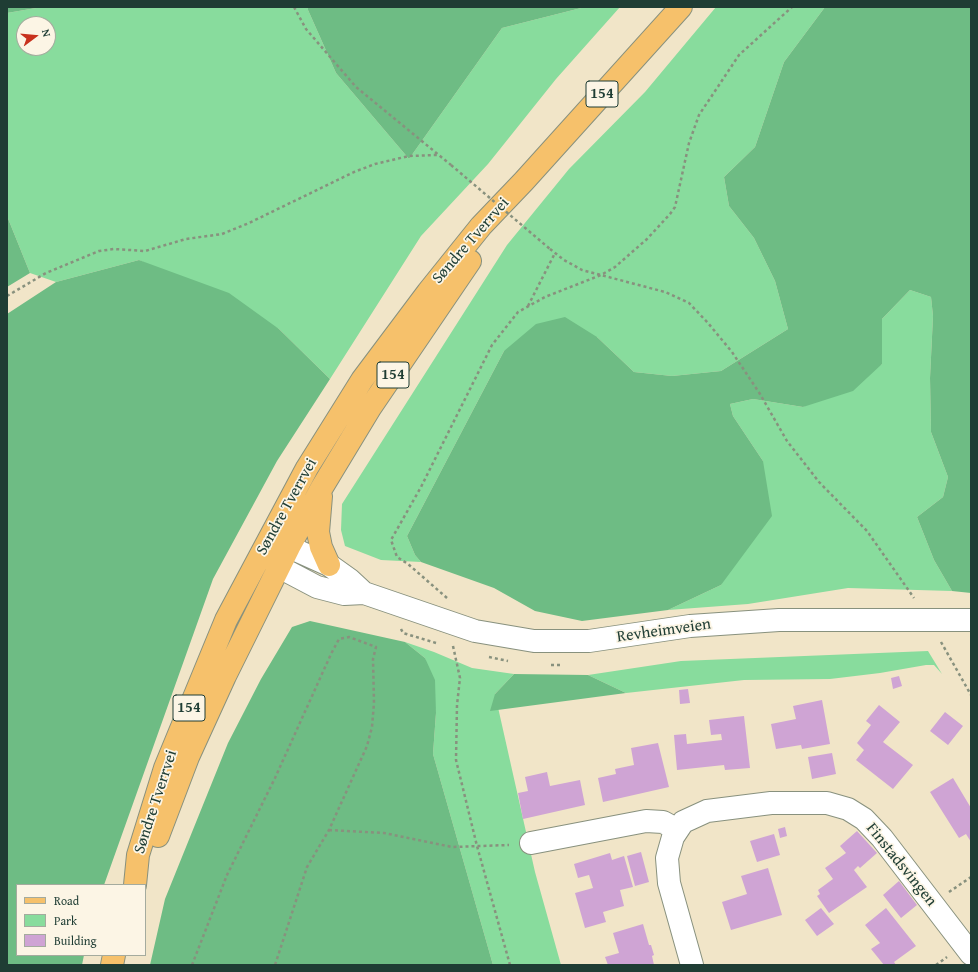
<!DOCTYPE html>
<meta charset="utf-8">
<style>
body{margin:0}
#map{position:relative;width:978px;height:972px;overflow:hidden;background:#f1e5c8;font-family:"Gentium Book Plus",serif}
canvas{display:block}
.frame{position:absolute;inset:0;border:8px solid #1f3d34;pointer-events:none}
.legend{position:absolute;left:16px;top:884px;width:130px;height:72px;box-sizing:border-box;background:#fcf5e5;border:1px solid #a4ab9e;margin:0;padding:5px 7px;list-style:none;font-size:12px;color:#1f3d34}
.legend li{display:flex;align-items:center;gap:8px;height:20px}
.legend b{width:20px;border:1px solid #a4ab9e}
.north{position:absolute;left:16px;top:16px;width:40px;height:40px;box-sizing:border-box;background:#fcf5e5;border:1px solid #a4ab9e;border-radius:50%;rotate:74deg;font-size:11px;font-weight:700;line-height:16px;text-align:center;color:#1f3d34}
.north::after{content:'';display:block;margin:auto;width:14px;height:18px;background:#c8321e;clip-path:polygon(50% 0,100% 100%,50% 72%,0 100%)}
</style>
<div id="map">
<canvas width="978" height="972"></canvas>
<div class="frame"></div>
<ul class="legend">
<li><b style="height:5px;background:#f6c16b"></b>Road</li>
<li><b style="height:11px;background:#88dc9d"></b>Park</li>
<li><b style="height:11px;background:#cfa4d4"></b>Building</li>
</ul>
<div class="north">N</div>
</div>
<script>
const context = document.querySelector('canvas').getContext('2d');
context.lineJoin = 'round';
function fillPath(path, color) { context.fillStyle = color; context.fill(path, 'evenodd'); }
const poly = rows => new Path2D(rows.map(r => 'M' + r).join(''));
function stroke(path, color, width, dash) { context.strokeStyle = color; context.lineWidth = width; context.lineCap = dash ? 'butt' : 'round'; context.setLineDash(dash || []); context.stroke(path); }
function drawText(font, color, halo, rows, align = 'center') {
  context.font = font + ' "Gentium Book Plus",serif'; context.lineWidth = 3.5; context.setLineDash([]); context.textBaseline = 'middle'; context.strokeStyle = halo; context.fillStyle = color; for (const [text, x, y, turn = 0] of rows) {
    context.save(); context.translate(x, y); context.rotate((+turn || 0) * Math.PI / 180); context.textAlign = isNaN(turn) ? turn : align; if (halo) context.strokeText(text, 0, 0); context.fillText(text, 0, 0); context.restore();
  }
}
fillPath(poly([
 [42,7,308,7,308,10,336,73,409,159,502,28,585,7,620,7,556,79,488,164,421,236,330,379,279,329,139,260,56,282,30,273,7,216,7,13],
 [24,24,48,24,48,48,24,48],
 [716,7,825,7,784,62,755,147,724,177,729,206,754,238,775,281,788,329,721,371,672,376,634,372,597,337,504,351,407,536,415,555,421,562,381,560,345,546,341,530,342,504,507,245,569,169,645,92],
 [910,290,931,297,933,316,930,378,931,432,948,477,943,497,917,517,934,560,952,591,848,588,748,604,668,610,721,585,763,461,733,416,730,404,753,399,803,407,882,364,882,319],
 [405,642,434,652,472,668,514,674,495,694,535,872,561,965,493,965,433,754,436,713,425,658],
 [928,651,942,674,934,665,926,665,880,673,830,679,744,680,626,693,588,675,681,661]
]), '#88dc9d');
fillPath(poly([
 [7,7,42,7,7,13],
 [308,7,585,7,502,28,409,159,336,73,308,10],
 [825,7,971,7,971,593,952,591,934,560,917,517,943,497,948,477,931,432,930,378,933,316,931,297,910,290,882,319,882,364,853,391,803,407,753,399,730,404,733,416,763,461,772,516,721,585,668,610,582,621,535,611,494,588,421,562,415,555,407,536,504,351,536,324,565,317,597,337,634,372,672,376,721,371,788,329,775,281,754,238,729,206,724,177,755,147,784,62],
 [7,216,30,273,7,287],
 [139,260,229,293,279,329,330,379,277,461,213,579,104,885,17,885,17,955,84,955,82,965,7,965,7,314,56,282],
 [310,621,405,642,425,658,435,680,436,713,433,754,493,965,150,965,165,899,228,743,261,679,292,627],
 [514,674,588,675,626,693,490,711,495,694]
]), '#6ebc84');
fillPath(poly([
 [899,676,902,686,893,689,891,678],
 [688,689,690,703,680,704,679,690],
 [822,700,830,744,802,749,801,745,776,749,771,724,796,719,793,706],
 [879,705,900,722,883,742,913,765,893,789,856,760,864,750,857,743,871,725,866,721],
 [945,712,963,726,948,745,930,731],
 [744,716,750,768,725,770,724,765,677,770,674,735,686,734,687,744,722,740,721,734,711,735,709,720],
 [658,743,669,787,603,802,598,778,616,774,615,769,634,765,631,748],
 [832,753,836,774,812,779,808,757],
 [547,772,550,786,580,780,585,805,523,819,518,793,528,791,525,777],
 [953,778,971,808,971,842,966,834,959,838,930,792],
 [785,827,787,836,780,838,778,829],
 [857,831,877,853,860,868,858,866,854,870,867,887,829,913,817,896,820,894,818,890,833,879,825,868,846,853,840,846],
 [774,834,780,855,757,862,750,841],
 [641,852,649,882,635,886,627,856],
 [610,853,612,860,624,856,633,887,620,890,624,906,603,912,606,922,585,928,575,893,593,888,589,875,578,878,574,864],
 [768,868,782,915,731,930,722,902,747,894,741,876],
 [899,881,917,905,901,918,883,895],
 [821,908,834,924,817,936,805,920],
 [886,908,916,946,894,962,896,965,884,965,871,949,880,943,865,925],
 [643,924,649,945,651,945,654,955,652,956,654,965,608,965,605,957,619,953,613,933]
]), '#cfa4d4');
const minor = poly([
 [271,546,289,547,329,565,350,580,364,593],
 [269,550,279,567,317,587,344,594,364,593,475,631,534,641,589,641,690,626,779,620,971,620],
 [531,843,646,821,663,822,676,829],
 [692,965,669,883,667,858,673,837,683,822,707,811,771,803,827,803,848,809,864,819,882,838,971,954]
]);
const major = poly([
 [321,496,318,532,321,547,329,565],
 [158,836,188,757,225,676,289,547,321,489,370,408,470,261],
 [135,885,138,855,165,768,226,620,307,468,362,380,428,292,481,226,524,181,681,7],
 [112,965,114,955]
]);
stroke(minor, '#88917e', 24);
stroke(major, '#88917e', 24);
stroke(poly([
 [294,7,306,29,356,87,451,165],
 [550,249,564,260,582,270,665,292,689,303,708,323,732,352,760,394,787,441,819,482,867,531,914,598],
 [7,296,46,273,99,251,114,249,145,251,186,239,222,234,249,223,354,172,375,164,409,156,437,155],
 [528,306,555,253],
 [447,598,408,564,397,557,391,540,421,487,492,345,518,312,545,297,601,275,615,267,647,239,670,214,675,207,689,143,699,115,739,55,792,7],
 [401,629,403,633,436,643],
 [941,642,971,695],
 [453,646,460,678,457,705,456,760,477,846,510,965],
 [489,657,508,661],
 [551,665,562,665],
 [329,830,384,833,452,847,509,845],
 [949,892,971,877],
 [192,965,227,875,275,778,331,654,339,639,349,637,376,647,373,659,374,703,372,727,367,746,329,830,307,867,275,965],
 [936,965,947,957]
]), '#88917e', 2.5, [3, 3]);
stroke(minor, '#fff', 22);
stroke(major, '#f6c16b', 22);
stroke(poly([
 [451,165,550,249]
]), '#88917e', 2.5, [3, 3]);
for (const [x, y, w] of [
 [602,94,32],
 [393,375,32],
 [189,708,32]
]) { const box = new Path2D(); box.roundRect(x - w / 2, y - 13, w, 26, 3); context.fillStyle = '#fcf5e5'; context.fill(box); stroke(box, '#1f3d34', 1); }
drawText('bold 15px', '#1f3d34', null, [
 ["154",602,94],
 ["154",393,375],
 ["154",189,708]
]);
drawText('16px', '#1f3d34', '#fcf5e5', [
 ["Søndre Tverrvei",471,241,-49],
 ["Søndre Tverrvei",287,507,-61],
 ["Revheimveien",664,631,-8],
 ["Søndre Tverrvei",156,802,-72],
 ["Finstadsvingen",901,865,51]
]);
</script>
